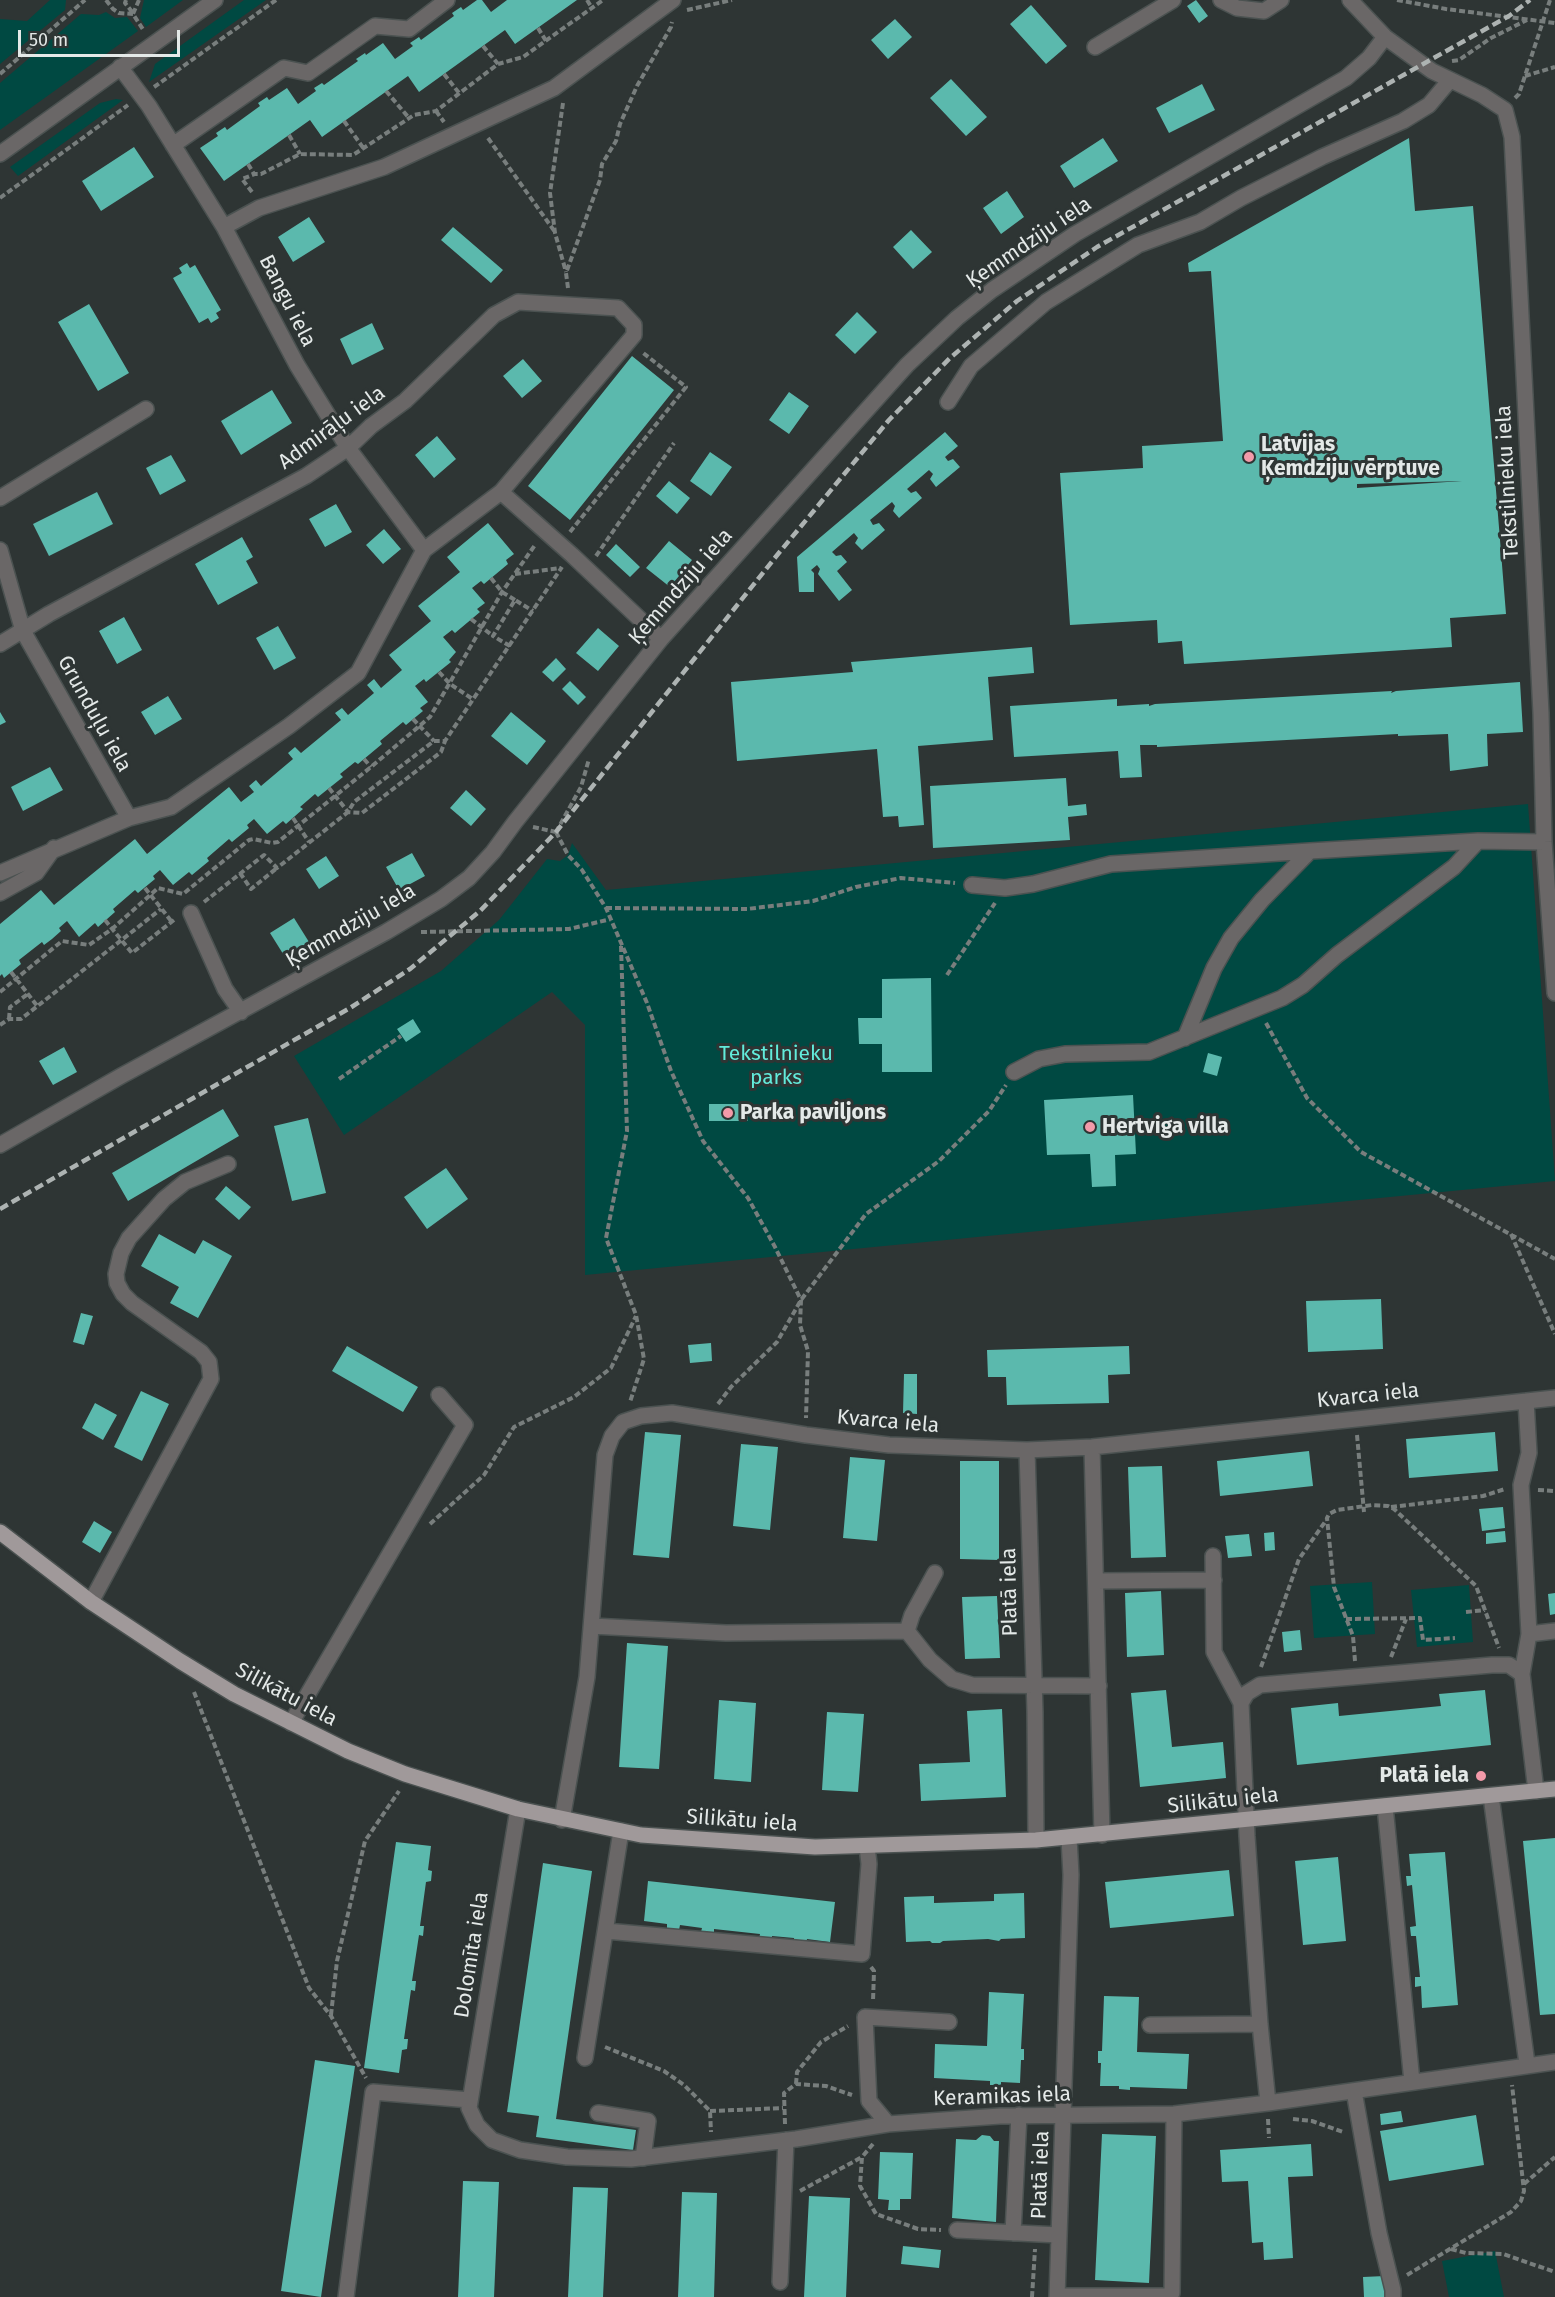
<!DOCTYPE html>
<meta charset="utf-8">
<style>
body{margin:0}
#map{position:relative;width:1555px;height:2297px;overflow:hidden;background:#2e3534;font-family:"Fira Sans",sans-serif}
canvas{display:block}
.scale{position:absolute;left:18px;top:30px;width:162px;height:27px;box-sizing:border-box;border:3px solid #e4e9e8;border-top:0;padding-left:8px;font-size:18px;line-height:21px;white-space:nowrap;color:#e4e9e8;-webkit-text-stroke:4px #2e3534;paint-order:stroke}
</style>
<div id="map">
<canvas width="1555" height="2297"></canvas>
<div class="scale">50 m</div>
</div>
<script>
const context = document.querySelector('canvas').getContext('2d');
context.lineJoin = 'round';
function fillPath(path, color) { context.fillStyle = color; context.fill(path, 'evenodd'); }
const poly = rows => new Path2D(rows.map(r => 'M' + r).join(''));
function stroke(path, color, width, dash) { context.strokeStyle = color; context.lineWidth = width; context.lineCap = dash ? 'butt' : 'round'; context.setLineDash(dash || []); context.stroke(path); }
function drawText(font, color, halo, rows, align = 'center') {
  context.font = font + ' "Fira Sans",sans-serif'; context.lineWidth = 6; context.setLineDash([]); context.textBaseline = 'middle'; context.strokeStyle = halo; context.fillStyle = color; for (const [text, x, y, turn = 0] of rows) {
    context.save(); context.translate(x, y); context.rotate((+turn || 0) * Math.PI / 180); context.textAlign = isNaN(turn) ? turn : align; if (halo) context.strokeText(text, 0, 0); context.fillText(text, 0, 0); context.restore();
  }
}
fillPath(poly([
 [50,0,66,0,65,10,0,64,0,19,27,21],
 [144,0,183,0,146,27,140,18],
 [244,0,266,0,149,82,155,64],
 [106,12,115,18,127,17,138,31,0,130,0,83,81,14,99,15],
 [116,99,123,100,18,176,10,167,100,103],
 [1528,804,1555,1181,585,1275,585,1025,552,992,344,1135,294,1056,441,971,499,920,547,859,560,861,568,855,572,843,606,890],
 [1372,1582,1375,1634,1314,1638,1310,1586],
 [1469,1585,1473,1642,1417,1647,1411,1590],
 [1495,2251,1504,2297,1449,2297,1442,2261]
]), '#004942');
fillPath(poly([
 [477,0,482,0,491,12,507,0,577,0,515,44,505,30,419,92,408,76,322,137,310,120,224,181,200,148,218,136,216,133,225,127,227,130,260,106,258,103,267,97,269,100,287,88,298,104,316,91,314,88,322,83,324,85,358,61,356,59,365,53,366,55,383,43,395,59,413,46,410,43,419,37,421,40,454,16,452,13,461,7,463,10],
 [1196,0,1208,16,1199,23,1187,6],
 [1031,5,1067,46,1046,64,1010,24],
 [895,19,912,37,888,59,871,40],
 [951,79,987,117,966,136,930,98],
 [1202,84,1215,110,1169,133,1156,108],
 [1103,138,1118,161,1074,188,1060,166],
 [1409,138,1415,211,1473,206,1506,614,1450,618,1452,647,1184,664,1182,641,1158,643,1157,620,1070,625,1060,473,1143,468,1142,446,1223,441,1211,271,1189,272,1188,263],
 [1462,481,1357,488,1357,484],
 [134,147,154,177,101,211,82,181],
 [1007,191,1024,217,1001,234,983,208],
 [309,217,325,242,293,262,278,237],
 [453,227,503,270,491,283,441,240],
 [911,230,932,252,913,269,893,247],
 [187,263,190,268,195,265,221,310,216,313,219,318,211,323,208,318,199,323,173,278,182,273,179,268],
 [89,304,129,373,98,391,58,322],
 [857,312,877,332,855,354,835,335],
 [372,323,384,349,352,365,340,339],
 [632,356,674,390,570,520,528,486],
 [523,359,542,381,522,398,503,376],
 [272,390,292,423,241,455,221,421],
 [789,392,809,406,789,434,769,420],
 [945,432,958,446,945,457,948,461,953,459,960,467,936,487,930,479,933,474,929,470,907,489,911,493,916,491,922,498,899,518,893,511,895,506,892,502,870,520,873,525,879,523,885,530,862,550,855,543,858,538,854,533,832,552,836,556,841,555,847,562,837,571,852,590,839,601,818,574,820,569,817,565,811,570,814,573,814,592,799,592,797,557],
 [437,436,456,459,434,478,415,455],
 [710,452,732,467,711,496,690,481],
 [171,455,186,481,160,495,146,468],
 [669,481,690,498,677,514,656,496],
 [97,492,113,524,49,556,33,524],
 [336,504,352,532,325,547,309,519],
 [488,523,514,554,506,560,508,564,484,584,481,581,472,588,485,603,477,609,480,612,455,633,452,630,443,637,456,652,449,660,451,662,426,682,424,679,415,686,428,702,420,708,423,711,406,725,403,722,380,741,382,744,358,764,355,762,340,774,343,777,318,797,315,794,300,807,303,809,286,824,283,821,267,834,254,819,247,825,249,828,232,842,229,839,207,858,209,861,192,875,189,872,173,885,160,870,153,876,155,879,138,893,135,890,113,909,115,912,98,927,95,923,79,937,67,921,59,928,61,931,52,939,44,945,42,942,19,960,21,964,4,978,2,974,0,976,0,924,41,890,54,905,135,839,147,854,229,787,241,802,254,792,249,786,256,780,261,786,293,759,288,753,295,747,301,753,341,720,335,713,342,708,348,715,374,693,367,685,374,679,381,688,402,670,389,655,431,621,418,606,460,572,447,557],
 [384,529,401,549,383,564,366,545],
 [242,537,253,557,246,561,258,583,218,605,195,564],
 [669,541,692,560,670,587,646,568],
 [616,544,640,567,630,577,606,555],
 [124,617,142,650,117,664,99,631],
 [278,626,296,658,274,670,256,638],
 [598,628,619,646,598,671,576,653],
 [1032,647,1034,673,988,677,993,740,918,746,924,825,899,827,898,816,883,817,877,749,737,761,731,682,853,672,851,662],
 [556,658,566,669,553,682,542,672],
 [570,681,586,697,578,705,562,689],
 [1520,682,1523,732,1487,734,1488,766,1450,771,1448,734,1398,736,1398,734,1157,747,1157,745,1140,745,1142,777,1120,778,1118,751,1014,757,1010,706,1117,699,1117,706,1149,704,1149,706,1155,704,1392,691,1391,693,1396,691],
 [168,696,182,719,155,735,141,712],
 [0,712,6,722,0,725],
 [511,712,546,741,527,765,491,736],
 [50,767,63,790,23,811,11,787],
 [1066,778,1068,806,1086,804,1087,815,1068,817,1070,840,933,848,930,786],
 [466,790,486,809,471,826,450,808],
 [412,853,425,876,399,890,386,867],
 [326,856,339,876,319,889,306,869],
 [294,918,309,942,285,957,270,933],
 [931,978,932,1072,882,1072,882,1044,859,1044,858,1018,882,1018,882,979],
 [413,1019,421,1032,406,1042,397,1029],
 [64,1047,77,1072,53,1085,39,1061],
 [1208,1053,1222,1057,1217,1076,1203,1072],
 [1133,1095,1136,1154,1115,1155,1116,1186,1092,1187,1090,1154,1047,1155,1044,1100],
 [709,1104,748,1104,748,1121,709,1121],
 [223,1109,239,1136,128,1201,112,1173],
 [308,1118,326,1193,292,1201,274,1126],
 [446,1168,468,1199,427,1229,404,1197],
 [226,1186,251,1207,239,1220,215,1199],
 [159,1234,195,1254,203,1240,232,1256,198,1318,170,1303,179,1287,141,1266],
 [1381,1299,1383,1349,1308,1352,1306,1301],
 [81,1313,93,1316,84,1345,73,1342],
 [711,1343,712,1361,690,1363,688,1345],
 [347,1346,418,1387,403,1412,332,1371],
 [1129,1346,1130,1374,1108,1375,1109,1403,1007,1405,1006,1377,988,1377,987,1350],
 [904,1374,917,1374,917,1414,903,1413],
 [141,1391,169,1404,142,1461,114,1447],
 [95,1403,117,1415,103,1440,82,1428],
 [645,1432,681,1435,669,1558,633,1555],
 [1495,1432,1498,1471,1409,1478,1406,1439],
 [741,1444,778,1447,770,1530,733,1526],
 [1309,1451,1313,1486,1220,1496,1217,1461],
 [850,1457,885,1460,877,1541,843,1538],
 [960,1461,999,1461,999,1560,960,1559],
 [1162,1466,1166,1557,1131,1558,1128,1467],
 [1503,1507,1505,1528,1482,1531,1479,1509],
 [94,1521,112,1532,100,1553,82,1542],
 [1505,1531,1506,1542,1486,1544,1486,1533],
 [1274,1532,1275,1550,1265,1551,1264,1533],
 [1249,1534,1252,1556,1228,1558,1225,1536],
 [1161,1591,1164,1655,1127,1657,1125,1593],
 [1555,1593,1555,1614,1550,1615,1548,1594],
 [997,1596,1000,1658,965,1659,962,1597],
 [1300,1630,1302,1650,1284,1652,1282,1632],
 [627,1643,668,1646,659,1769,619,1767],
 [1166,1690,1172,1747,1223,1742,1226,1778,1140,1787,1131,1693],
 [1485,1690,1491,1745,1297,1765,1291,1708,1338,1703,1339,1716,1441,1706,1439,1694],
 [719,1700,756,1703,751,1782,714,1779],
 [1002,1709,1006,1797,921,1801,919,1764,970,1762,967,1711],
 [827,1712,864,1714,858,1792,822,1790],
 [1555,1838,1555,2014,1540,2015,1523,1841],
 [396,1842,431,1846,428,1870,432,1871,431,1881,426,1882,420,1926,424,1926,423,1936,419,1935,412,1981,416,1981,415,1991,411,1990,404,2039,408,2039,407,2049,402,2050,399,2073,364,2068],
 [1445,1852,1458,2005,1422,2008,1421,1986,1415,1987,1415,1977,1420,1977,1416,1936,1411,1936,1410,1927,1416,1926,1412,1885,1407,1886,1406,1876,1411,1876,1409,1854],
 [1338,1857,1346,1941,1303,1945,1295,1861],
 [543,1863,592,1871,556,2119,636,2130,633,2150,536,2137,539,2116,507,2112],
 [1229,1870,1234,1916,1110,1928,1105,1882],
 [648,1881,835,1902,830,1942,807,1939,806,1944,794,1943,794,1938,772,1936,772,1941,759,1939,760,1934,714,1929,714,1934,701,1932,702,1928,680,1925,679,1930,667,1928,667,1924,644,1921],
 [1024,1893,1025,1938,1001,1939,999,1941,988,1939,943,1941,940,1943,932,1943,930,1941,906,1942,904,1897,934,1896,934,1903,994,1901,994,1894],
 [989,1992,1024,1994,1021,2049,1024,2049,1024,2060,1021,2060,1020,2083,1001,2082,1001,2085,990,2085,990,2081,934,2078,935,2044,987,2046],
 [1104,1996,1139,1997,1137,2052,1189,2054,1187,2089,1130,2087,1130,2090,1119,2089,1119,2086,1100,2086,1101,2063,1098,2063,1098,2051,1102,2051],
 [315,2060,355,2066,321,2297,281,2291],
 [1401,2111,1403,2122,1381,2125,1380,2114],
 [1476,2115,1484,2165,1389,2181,1380,2131],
 [1102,2134,1156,2136,1149,2283,1095,2280],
 [982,2135,990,2136,994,2141,999,2141,996,2222,952,2218,956,2139,976,2140],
 [1311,2144,1313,2176,1288,2177,1293,2258,1264,2260,1263,2242,1252,2243,1248,2181,1222,2182,1220,2150],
 [880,2152,913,2153,911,2199,900,2199,900,2210,888,2210,889,2200,878,2199],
 [463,2181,499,2182,494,2297,458,2297],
 [573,2187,608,2188,603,2297,568,2297],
 [682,2192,717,2193,714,2297,678,2297],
 [809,2196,850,2198,846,2297,804,2297],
 [903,2246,941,2250,939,2268,901,2264],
 [1385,2276,1386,2297,1364,2297,1363,2277]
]), '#5bb9ad');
const minor = poly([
 [1221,0,1237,8,1264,11,1281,0],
 [1350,0,1385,37,1432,71,1482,95,1505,110,1512,137,1541,713,1544,842,1555,993],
 [1095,47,1173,0],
 [120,67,149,106,224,227,297,365,348,448,424,550],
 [173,145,284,68,308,73,375,26,409,29,447,0],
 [0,154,215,0],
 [224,227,259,208,384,167,554,88,673,0],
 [948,402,971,366,1046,302,1138,245,1200,222,1241,198,1322,157,1403,121,1429,105,1450,80],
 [0,498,146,409],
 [0,550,23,631,129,818],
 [0,644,49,614,306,476,348,448,371,426,405,401,494,315,518,302,618,308,634,325,634,335,501,492],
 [0,873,129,818,171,807,289,726,358,673,424,550,501,492,572,555,661,639],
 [972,885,1005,888,1033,884,1111,864,1310,851],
 [0,893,36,873,54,848],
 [191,913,225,989,241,1012],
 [1185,1038,1214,968,1231,938,1262,900,1310,851,1478,841,1544,842],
 [1014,1072,1039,1059,1065,1054,1149,1052,1282,998,1303,985,1337,955,1454,867,1478,841],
 [0,1145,121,1076,386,932,441,899,469,878,493,852,515,822,661,639,907,365,957,318,992,290,1075,234,1346,78,1369,58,1385,37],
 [1092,1447,1102,1835],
 [1027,1450,1035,1712,1036,1840],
 [1213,1556,1214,1652,1241,1703],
 [1096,1581,1214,1580],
 [91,1602,211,1379,209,1362,201,1352,132,1303,123,1294,117,1283,116,1274,121,1253,129,1238,164,1199,185,1182,228,1164],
 [592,1626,726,1633,907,1631,912,1615,935,1573],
 [907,1631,930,1660,952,1679,972,1685,1099,1686],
 [1529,1634,1555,1631],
 [1522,1674,1529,1634,1521,1485,1529,1453,1526,1401],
 [291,1723,465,1425,439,1395],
 [1491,1796,1527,2064],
 [1385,1806,1412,2082],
 [518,1809,469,2108,477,2125,492,2140,520,2150,567,2157,631,2159,796,2139,888,2124,1000,2116,1174,2114,1268,2103,1555,2062],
 [562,1820,587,1677,605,1455,612,1436,623,1422,641,1416,672,1413,806,1435,889,1445,1027,1450,1092,1447,1555,1398],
 [606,1931,862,1954,869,1864,867,1846],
 [1150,2025,1260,2024],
 [585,2058,621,1831],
 [1354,2091,1379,2233,1393,2290,1393,2297],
 [1268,2103,1260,2024,1247,1836,1241,1703,1247,1693,1260,1685,1492,1665,1509,1665,1522,1674,1536,1791],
 [598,2113,648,2121,643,2158],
 [888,2124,869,2101,865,2017,949,2022],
 [957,2230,1059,2235],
 [1013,2233,1019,2115],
 [780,2282,786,2140],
 [1057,2296,1170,2296,1172,2293,1174,2114],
 [346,2297,373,2092,470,2100],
 [1057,2297,1071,1875,1069,1838]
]);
const major = poly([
 [0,1532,91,1602,180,1661,234,1694,348,1751,405,1774,518,1809,641,1835,815,1847,1036,1840,1555,1789]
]);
stroke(minor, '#4b5251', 18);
stroke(major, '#4b5251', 18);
stroke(poly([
 [106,0,113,9,119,13,133,14],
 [126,0,125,3,133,13],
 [139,0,133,14,144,31],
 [587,0,592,8],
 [1397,0,1446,9,1555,23],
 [687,10,732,0],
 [538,28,546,41],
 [483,46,498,64],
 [1452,61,1459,60,1491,38,1527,20],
 [0,74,85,0],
 [444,74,459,93],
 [1525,76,1555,67],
 [154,87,276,0],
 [386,91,409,118],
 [1515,98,1519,94,1550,0],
 [563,103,550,193,555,233,566,272],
 [436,111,444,122],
 [344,121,364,149],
 [289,135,300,154],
 [488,138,555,232],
 [248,164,254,174],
 [252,192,242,179,255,174,261,174,300,154,353,155,414,115,436,111,498,64,523,57,603,0],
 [0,198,128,105],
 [568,288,566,273,600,180,602,164,616,141,620,124,637,86,671,27,672,22],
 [570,532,686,387,642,352],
 [596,556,674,443],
 [515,574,561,568],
 [491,578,502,592,515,600],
 [471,619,493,636],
 [510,646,493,636,515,600,533,611],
 [439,672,450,684,474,700],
 [413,719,434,741],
 [364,759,371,767],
 [329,788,348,812,362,813,441,752,445,741],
 [293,818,309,842],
 [533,827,556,832],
 [556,832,568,855,582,870,606,908,647,1003,671,1071,703,1141,748,1198,775,1247,801,1300,800,1325,808,1351,806,1418],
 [556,832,581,787,589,759],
 [240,873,251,889,277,868],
 [145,888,172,922],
 [204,902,264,855,277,868,348,812,354,802,434,741,445,741,562,567],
 [606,908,747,909,813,901,856,887,901,878,955,883],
 [105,920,132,953,174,920],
 [421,932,569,929,611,919],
 [621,946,627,1131,606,1238,636,1315,644,1359,630,1402],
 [11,972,38,1007],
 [947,975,995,903],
 [0,992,62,941,89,945,112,929,158,888,183,894,249,840,253,839,272,843,278,842,371,767,430,717,502,592,535,545],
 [9,1019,10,1007,28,994],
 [1266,1023,1307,1098,1361,1152,1555,1259],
 [0,1025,9,1019,21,1019,161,909],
 [339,1079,401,1036],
 [1511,1234,1555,1334],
 [718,1404,731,1387,777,1342,801,1300,866,1214,939,1161,989,1111,1006,1085],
 [1357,1435,1364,1512],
 [1538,1490,1555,1491],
 [1391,1507,1483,1496,1505,1489],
 [430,1524,484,1475,514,1427,574,1397,611,1368,636,1316],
 [1466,1612,1485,1610],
 [1346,1619,1420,1618,1423,1640,1455,1638],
 [1391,1657,1406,1619],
 [1355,1661,1353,1636,1334,1587,1327,1518,1329,1514,1337,1510,1372,1505,1388,1506,1394,1509,1476,1586,1499,1648],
 [1261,1667,1299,1559,1327,1519],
 [194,1692,309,1988,331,2016,366,2078],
 [871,1967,874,1971,873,2001],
 [331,2015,337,1961,365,1841,399,1791],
 [605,2047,664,2071,684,2085,710,2111,711,2132],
 [796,2084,797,2072,821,2042,848,2026],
 [710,2111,783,2108],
 [1268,2119,1269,2138],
 [1293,2119,1312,2121,1343,2132],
 [785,2124,784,2093,796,2084,826,2086,852,2095],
 [873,2144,862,2157,860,2186,876,2214,918,2229,941,2230],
 [1524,2184,1555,2157],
 [800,2191,862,2157],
 [1451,2249,1466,2253,1503,2254,1555,2272],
 [1407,2275,1511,2212,1521,2201,1524,2191,1512,2085],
 [1032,2297,1035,2249]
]), '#787e7d', 4, [6, 3]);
stroke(minor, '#6a6767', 15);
stroke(major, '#a0999a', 15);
stroke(poly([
 [0,1209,350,1008,410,969,480,911,556,832,778,554,889,420,950,358,1017,301,1097,247,1473,36,1509,16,1530,0]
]), '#adb3b2', 4.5, [9, 4.5]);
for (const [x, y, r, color] of [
 [1249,457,6,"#f39aa9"],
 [728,1113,6,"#f39aa9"],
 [1090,1127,6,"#f39aa9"],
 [1481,1776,6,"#f39aa9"]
]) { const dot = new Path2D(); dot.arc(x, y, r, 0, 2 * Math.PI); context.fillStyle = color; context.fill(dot); stroke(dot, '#2e3534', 2); }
drawText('21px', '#e4e9e8', '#2e3534', [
 ["Ķemmdziju iela",1029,243,-34],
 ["Bangu iela",287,301,63],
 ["Admirāļu iela",332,428,-36],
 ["Tekstilnieku iela",1508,482,-93],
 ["Ķemmdziju iela",681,587,-49],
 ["Grunduļu iela",94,714,61],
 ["Ķemmdziju iela",351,926,-30],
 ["Kvarca iela",1368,1396,-6],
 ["Kvarca iela",888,1422,5],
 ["Platā iela",1010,1592,-91],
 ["Silikātu iela",286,1695,28],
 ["Silikātu iela",1223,1801,-6],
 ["Silikātu iela",742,1821,4],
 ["Dolomīta iela",472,1955,-81],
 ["Keramikas iela",1002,2097,-2],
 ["Platā iela",1041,2175,-88]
]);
drawText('bold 21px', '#e4e9e8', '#2e3534', [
 ["Latvijas",1261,445],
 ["Ķemdziju vērptuve",1261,469],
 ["Parka paviljons",740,1113],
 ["Hertviga villa",1102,1127],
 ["Platā iela",1469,1776,"right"]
], 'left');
drawText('21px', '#62ebdb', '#2e3534', [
 ["Tekstilnieku",776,1054],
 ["parks",776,1078]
]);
</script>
